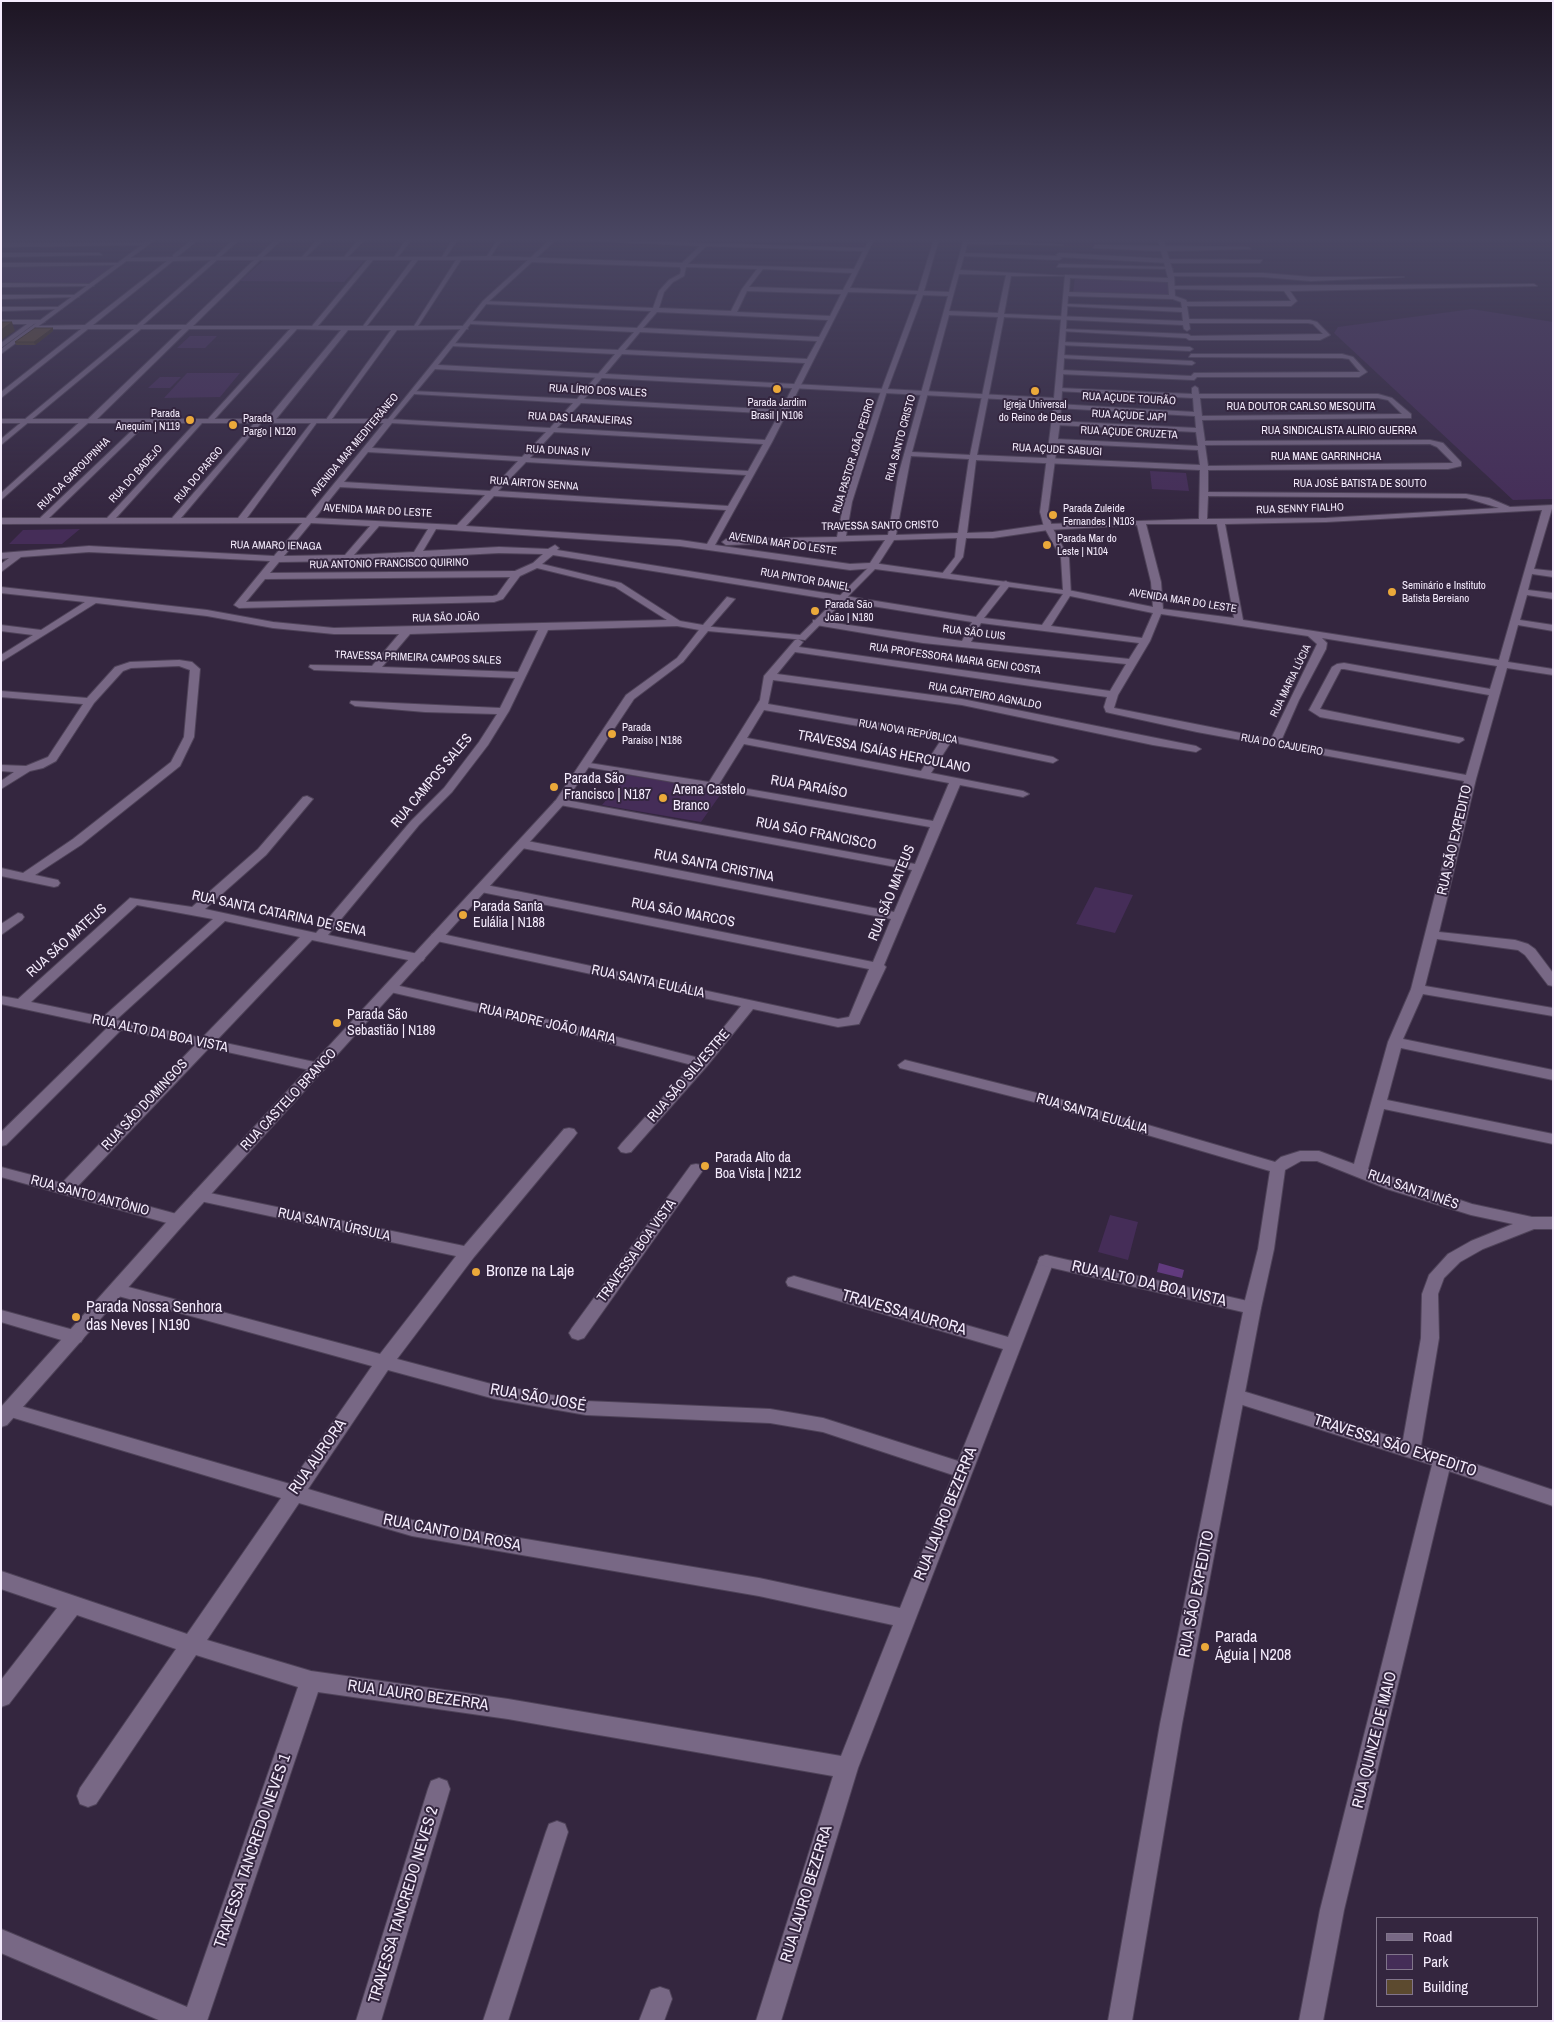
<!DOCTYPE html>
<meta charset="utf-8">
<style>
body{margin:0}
#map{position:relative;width:1554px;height:2022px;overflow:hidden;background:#34263f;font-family:"Archivo Narrow",sans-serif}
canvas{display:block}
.frame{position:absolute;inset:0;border:2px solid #f5ecfd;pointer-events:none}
.legend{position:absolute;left:1376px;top:1917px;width:162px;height:90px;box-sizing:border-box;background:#34263f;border:1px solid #81758b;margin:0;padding:6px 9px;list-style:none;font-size:15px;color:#f5ecfd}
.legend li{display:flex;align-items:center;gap:10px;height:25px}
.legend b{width:25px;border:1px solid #81758b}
</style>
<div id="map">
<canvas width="1554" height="2022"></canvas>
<div class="frame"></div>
<ul class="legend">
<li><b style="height:6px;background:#786885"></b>Road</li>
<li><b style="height:14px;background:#452d58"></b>Park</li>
<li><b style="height:14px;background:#5c4a2f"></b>Building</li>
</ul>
</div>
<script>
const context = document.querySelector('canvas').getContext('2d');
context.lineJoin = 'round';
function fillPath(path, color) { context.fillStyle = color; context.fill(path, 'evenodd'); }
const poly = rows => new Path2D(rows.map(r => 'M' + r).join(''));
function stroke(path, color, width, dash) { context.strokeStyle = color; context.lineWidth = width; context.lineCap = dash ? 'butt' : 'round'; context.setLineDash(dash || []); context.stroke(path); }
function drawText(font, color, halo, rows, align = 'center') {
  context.font = font + ' "Archivo Narrow",sans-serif'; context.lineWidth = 4; context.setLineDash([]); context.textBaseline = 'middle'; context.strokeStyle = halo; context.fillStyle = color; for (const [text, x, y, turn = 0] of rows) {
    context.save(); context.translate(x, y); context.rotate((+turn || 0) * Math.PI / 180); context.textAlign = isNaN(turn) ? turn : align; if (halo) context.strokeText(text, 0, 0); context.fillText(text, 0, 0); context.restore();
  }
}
fillPath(poly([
 [264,260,365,260,344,282,240,281],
 [1,265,117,266,89,286,1,285],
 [1075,277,1168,280,1169,295,1073,293],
 [1472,309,1553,322,1553,499,1513,500,1334,333,1338,327],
 [190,336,217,336,205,348,177,348],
 [187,373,240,373,220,397,164,398],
 [160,377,181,377,170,388,148,388],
 [1150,471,1186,473,1189,491,1152,489],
 [80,529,62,544,9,544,23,530],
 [627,775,723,791,701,822,602,805],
 [1095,887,1133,895,1115,933,1076,924],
 [1110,1215,1138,1222,1128,1260,1098,1252]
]), '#452d58');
fillPath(poly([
 [1159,1263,1184,1270,1182,1278,1157,1272]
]), '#613a7e');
const minor = poly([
 [193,239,199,239,177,257,215,257,234,239,240,239,220,257,257,257,276,239,282,239,263,257,302,257,318,239,324,239,306,257,344,257,359,239,365,239,348,257,394,257,407,239,412,239,398,257,442,257,453,239,458,239,446,257,487,256,498,239,502,239,491,256,682,263,700,246,558,239,865,248,870,239,874,239,850,288,918,291,934,239,939,239,924,291,949,292,964,239,1063,245,967,244,965,253,1058,256,1056,255,1059,253,1169,259,1262,260,1260,263,1168,263,1060,257,1062,258,1059,260,964,256,960,270,1070,276,1011,276,1004,314,1183,321,1182,312,1063,306,1066,304,1182,308,1181,302,1170,298,1172,295,1186,300,1187,302,1291,301,1284,291,1170,289,1172,286,1534,284,1537,286,1290,291,1297,301,1291,306,1187,306,1189,319,1310,320,1317,322,1330,335,1320,340,1189,340,1186,338,1060,331,1063,329,1188,334,1191,336,1323,334,1313,324,1308,323,1189,323,1190,329,1187,331,1184,329,1183,325,1004,317,977,455,1200,465,1198,450,1055,443,1051,441,1055,439,1198,446,1196,432,1056,425,1052,423,1056,421,1196,428,1195,416,1057,408,1053,406,1057,404,1194,412,1193,398,1057,391,1059,388,1192,394,1192,388,1195,386,1198,388,1199,394,1378,394,1392,398,1411,414,1411,418,1202,420,1205,441,1430,440,1443,443,1461,462,1461,466,1448,469,1208,470,1208,492,1466,494,1489,498,1510,507,1553,505,1534,569,1553,571,1553,577,1532,574,1528,590,1553,593,1553,599,1527,595,1520,620,1553,625,1553,631,1518,625,1508,662,1553,669,1553,675,1507,668,1476,779,1439,932,1515,940,1528,944,1535,949,1553,973,1553,986,1548,985,1525,955,1518,950,1437,939,1425,986,1553,1008,1553,1016,1423,994,1403,1039,1553,1070,1553,1080,1401,1048,1387,1100,1553,1134,1553,1144,1384,1109,1368,1169,1472,1204,1532,1217,1553,1217,1553,1229,1534,1229,1483,1249,1460,1262,1444,1278,1438,1294,1439,1338,1421,1446,1553,1490,1553,1506,1449,1471,1344,1910,1323,2021,1299,2021,1320,1910,1432,1465,1230,1401,1227,1396,1230,1391,1236,1389,1403,1440,1421,1338,1422,1294,1429,1275,1448,1254,1471,1241,1513,1224,1471,1215,1387,1189,1317,1161,1301,1161,1285,1170,1274,1249,1261,1308,1258,1312,1252,1314,1246,1312,1243,1308,1258,1249,1270,1171,1042,1104,900,1068,898,1065,905,1060,1045,1095,1275,1162,1281,1157,1300,1151,1319,1151,1354,1164,1388,1042,1411,989,1464,781,1197,732,1110,713,1106,712,1104,707,1107,697,795,652,777,674,962,699,1196,746,1201,749,1196,752,1153,745,962,705,773,680,768,704,948,735,1053,757,1058,760,1053,763,951,742,931,773,1023,791,1029,794,1023,797,960,785,884,965,886,967,859,1024,838,1027,753,1009,707,1066,631,1152,626,1153,621,1152,618,1148,621,1144,692,1065,561,1031,386,991,384,988,386,985,391,984,562,1023,699,1058,741,1006,432,940,431,937,432,934,437,933,838,1019,849,1017,869,969,481,892,475,888,481,884,873,962,891,919,522,848,516,844,522,840,894,912,912,870,560,805,554,802,560,799,915,864,930,827,587,767,581,764,583,762,709,782,760,700,764,676,795,640,798,639,803,642,799,647,1110,691,1126,664,923,643,816,625,813,624,813,620,962,641,972,622,553,555,542,564,621,583,680,621,703,625,727,597,735,599,708,630,705,631,677,626,548,630,509,711,488,745,452,792,419,825,328,935,423,955,425,958,423,961,418,962,312,940,216,1041,324,1064,326,1067,324,1070,319,1072,209,1048,77,1187,184,1216,186,1220,184,1224,178,1226,1,1177,1,1167,62,1183,195,1045,121,1030,6,1145,1,1146,1,1132,108,1027,1,1004,1,996,18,999,130,898,192,907,258,849,303,797,307,796,313,799,266,855,205,909,316,933,411,821,444,788,479,742,497,714,425,712,355,706,350,703,351,701,500,708,515,678,314,670,309,667,310,665,372,666,399,634,334,634,273,628,207,616,96,603,1,662,1,655,33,635,1,631,1,625,41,630,85,602,1,593,1,587,207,610,273,622,334,628,667,620,615,587,537,568,520,576,503,599,494,602,239,608,234,605,270,561,89,552,21,557,1,572,1,564,9,558,1,559,1,553,89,546,274,556,302,523,1,524,1,518,40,518,144,419,147,419,147,423,49,518,107,518,199,419,202,419,202,423,116,518,172,518,258,419,261,419,261,423,181,518,238,518,314,419,318,421,247,518,306,518,387,419,550,428,573,403,414,394,412,391,577,399,615,354,452,346,450,343,618,350,634,332,471,324,469,321,637,328,651,311,485,304,483,301,653,308,659,291,669,280,680,274,681,270,680,267,530,262,528,260,461,260,418,326,466,326,468,329,397,330,329,423,325,421,391,330,348,330,273,423,267,423,267,419,341,330,297,329,211,423,208,423,208,419,290,329,189,329,93,423,88,423,1,500,1,493,83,419,88,419,182,329,141,329,1,445,1,439,134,329,88,329,1,398,1,392,81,329,35,329,33,326,85,325,167,261,127,261,125,258,173,257,173,255,193,239],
 [706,246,863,251,854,269,688,264,706,246],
 [211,260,137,325,93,325,173,261,211,260],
 [217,260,254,260,186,325,143,325,217,260],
 [260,260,367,260,312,326,193,326,260,260],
 [373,260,412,260,363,326,318,326,373,260],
 [418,260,456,260,414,326,367,326,418,260],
 [686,267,757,269,742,289,731,311,659,308,664,292,673,282,684,276,686,267],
 [763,269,852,273,843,290,749,287,763,269],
 [959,274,1006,275,998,313,949,311,959,274],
 [747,291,841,294,830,316,737,312,747,291],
 [848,292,917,294,881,391,844,502,837,537,726,539,722,542,726,545,885,540,870,563,850,564,715,545,772,442,848,292],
 [923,295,948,296,898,476,888,535,846,536,852,502,887,391,923,295],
 [657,312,828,320,819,337,643,328,657,312],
 [949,315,998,317,970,455,912,452,949,315],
 [640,332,817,341,807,359,625,350,640,332],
 [622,354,805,363,781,410,584,399,622,354],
 [1200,398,1378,398,1388,400,1402,414,1202,416,1200,398],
 [581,403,779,414,765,440,557,428,581,403],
 [392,423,546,432,522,457,372,448,392,423],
 [554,432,763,444,748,471,530,458,554,432],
 [1430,444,1437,447,1453,463,1208,466,1205,445,1430,444],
 [368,452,518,461,490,491,344,482,368,452],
 [911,456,969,459,958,533,896,535,911,456],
 [976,460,1200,470,1199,519,1048,524,993,532,967,533,976,460],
 [526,462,746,475,728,506,498,491,526,462],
 [340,487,485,495,457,525,315,518,340,487],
 [494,496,726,510,707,544,680,540,466,526,494,496],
 [1208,496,1466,498,1499,508,1326,518,1207,519,1208,496],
 [1542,510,1499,660,1243,620,1225,524,1326,522,1542,510],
 [311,523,370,526,345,555,284,556,311,523],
 [1146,524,1217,524,1234,618,1163,609,1161,582,1146,524],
 [1137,525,1151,582,1153,607,1068,590,1065,591,1042,625,984,618,1011,584,1006,581,1003,582,976,617,557,550,559,548,555,545,548,549,499,547,423,551,436,529,680,546,850,570,876,568,894,540,957,538,955,557,941,575,945,578,948,577,963,557,966,538,993,538,1048,530,1137,525],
 [379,526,428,529,414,552,354,555,379,526],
 [499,553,543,554,533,563,515,571,270,573,279,562,347,561,499,553],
 [510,577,497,595,493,596,246,602,265,579,510,577],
 [1070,596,1153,613,1142,638,1051,626,1070,596],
 [1161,614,1308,636,1317,644,1271,739,1114,708,1118,695,1150,641,1161,614],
 [981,623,1139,643,1129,659,971,642,981,623],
 [538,630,518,672,382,667,410,634,538,630],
 [1322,638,1497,666,1490,689,1344,663,1337,664,1332,667,1309,710,1320,717,1459,743,1464,740,1463,738,1320,709,1341,669,1344,669,1489,695,1466,775,1281,741,1299,700,1326,649,1327,643,1322,638],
 [764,710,941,740,921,771,747,738,764,710],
 [744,744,949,783,933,821,719,784,744,744],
 [137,905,213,919,103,1017,31,1002,137,905],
 [225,921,300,937,202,1038,116,1020,225,921],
 [1,243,144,243,147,245,1,247,1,243],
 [1095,245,1248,247,1251,249,1164,251,1093,248,1095,245],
 [1,253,99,253,102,255,1,257,1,253],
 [1,263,118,263,121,265,1,267,1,263],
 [1059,264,1170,267,1173,269,1057,267,1059,264],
 [1171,273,1263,273,1311,277,1404,277,1311,281,1263,277,1169,276,1171,273],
 [1,283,91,284,94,286,1,287,1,283],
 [1,295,76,295,79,297,1,299,1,295],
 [1,307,59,307,62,309,1,311,1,307],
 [1,320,42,320,45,322,34,324,1,348,1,343,27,324,1,324,1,320],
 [1062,342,1190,347,1193,349,1190,351,1060,345,1062,342],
 [1191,354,1342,354,1353,357,1367,372,1359,377,1197,377,1194,380,1060,374,1057,372,1060,370,1191,376,1194,373,1360,372,1349,359,1342,358,1189,357,1191,354],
 [1061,355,1192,361,1195,363,1192,365,1059,358,1061,355],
 [179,660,192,662,200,669,194,737,180,766,81,845,35,875,58,880,60,883,58,886,54,887,1,876,1,868,23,873,73,839,171,762,184,737,190,670,179,666,131,668,123,671,94,703,56,761,43,768,30,771,1,789,1,781,14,772,1,771,1,765,26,766,48,757,83,704,1,697,1,691,87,698,115,667,130,662,179,660],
 [18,913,22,914,24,917,22,920,1,935,1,924,18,913],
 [569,1128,574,1129,577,1133,574,1137,474,1257,397,1359,495,1385,586,1401,770,1409,823,1418,958,1461,1003,1349,788,1286,786,1282,788,1278,794,1276,1008,1337,1040,1257,1046,1255,1052,1257,1054,1261,858,1768,781,2021,756,2021,833,1776,508,1719,318,1692,207,2021,161,2021,1,1953,1,1929,187,2007,298,1687,196,1655,96,1804,88,1807,80,1804,77,1796,80,1788,176,1649,77,1615,9,1704,1,1707,1,1680,57,1608,1,1589,1,1571,187,1634,281,1498,4,1415,1,1409,4,1405,10,1403,290,1484,372,1366,111,1294,109,1290,111,1286,117,1284,380,1354,456,1256,200,1201,194,1200,192,1196,194,1192,200,1191,464,1246,564,1129,569,1128],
 [388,1370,495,1399,586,1415,770,1423,823,1432,953,1475,900,1608,759,1578,412,1520,308,1489,388,1370],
 [299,1503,412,1536,759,1596,893,1625,841,1756,508,1699,311,1671,207,1640,299,1503],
 [696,1164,701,1165,704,1169,701,1173,584,1338,578,1340,572,1338,569,1333,572,1328,691,1165,696,1164],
 [1,1310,81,1332,84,1337,81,1342,75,1344,1,1322,1,1310],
 [439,1778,447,1781,450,1789,381,2021,356,2021,428,1789,431,1781,439,1778],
 [557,1821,565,1824,568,1832,508,2021,483,2021,546,1832,549,1824,557,1821],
 [660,1987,669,1990,672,1999,664,2021,639,2021,651,1990,660,1987]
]);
const tertiary = poly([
 [150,239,156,239,1,354,1,349,150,239],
 [551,239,557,239,487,303,438,365,1054,398,1065,275,1168,278,1158,239,1163,239,1174,275,1175,297,1172,299,1068,296,1060,423,1048,512,1052,527,1069,558,1071,595,875,569,805,640,708,631,683,662,634,699,564,804,184,1224,7,1425,1,1427,1,1407,172,1216,556,800,626,695,677,658,702,626,800,635,873,563,1063,590,1061,558,1044,527,1040,512,1054,402,435,369,390,423,1,423,1,419,388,419,483,301,551,239],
 [1070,278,1168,282,1169,295,1069,292,1070,278],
 [1046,1255,1252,1302,1258,1304,1261,1308,1182,1724,1132,2021,1108,2021,1160,1724,1243,1312,1040,1265,1038,1261,1040,1257,1046,1255]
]);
stroke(minor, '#4f4359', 2);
stroke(tertiary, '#4f4359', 2);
fillPath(minor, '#786885');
fillPath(tertiary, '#786885');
fillPath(poly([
 [53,328,53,331,35,345,16,345,15,342]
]), '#4f4028');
fillPath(poly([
 [12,322,15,331,1,340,1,330],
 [53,328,53,331,35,345,34,342]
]), '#403421');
const building = poly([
 [1,322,12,322,1,330,1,322],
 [35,328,53,328,34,342,15,342,35,328]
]);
fillPath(building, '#5c4a2f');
stroke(building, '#403421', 1);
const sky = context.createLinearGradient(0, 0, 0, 522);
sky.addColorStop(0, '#1d1523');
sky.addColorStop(0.46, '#4a4763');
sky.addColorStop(1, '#4a476300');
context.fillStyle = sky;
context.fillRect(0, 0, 1554, 522);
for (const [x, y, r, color] of [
 [777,389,5,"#eba93a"],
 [1035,391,5,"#eba93a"],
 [190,420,5,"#eba93a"],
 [233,425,5,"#eba93a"],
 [1053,515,5,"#eba93a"],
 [1047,545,5,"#eba93a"],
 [1392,592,5,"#eba93a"],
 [815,611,5,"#eba93a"],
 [612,734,5,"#eba93a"],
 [554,787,5,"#eba93a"],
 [663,798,5,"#eba93a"],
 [463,915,5,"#eba93a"],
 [337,1023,5,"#eba93a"],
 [705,1166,5,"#eba93a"],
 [476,1272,5,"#eba93a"],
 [76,1317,5,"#eba93a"],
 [1205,1647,5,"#eba93a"]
]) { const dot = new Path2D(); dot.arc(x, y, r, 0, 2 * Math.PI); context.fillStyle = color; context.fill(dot); stroke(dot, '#34263f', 2); }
drawText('11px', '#f5ecfd', '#34263f', [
 ["RUA LÍRIO DOS VALES",598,391,3],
 ["RUA AÇUDE TOURÃO",1129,399,3],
 ["RUA DOUTOR CARLSO MESQUITA",1301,407],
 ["RUA AÇUDE JAPI",1129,416,3],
 ["RUA DAS LARANJEIRAS",580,419,3],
 ["RUA SINDICALISTA ALIRIO GUERRA",1339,431],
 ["RUA AÇUDE CRUZETA",1129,433,3],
 ["RUA SANTO CRISTO",901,438,-75],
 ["AVENIDA MAR MEDITERÂNEO",355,445,-50],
 ["RUA AÇUDE SABUGI",1057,450,3],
 ["RUA DUNAS IV",558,451,3],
 ["RUA PASTOR JOÃO PEDRO",854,456,-73],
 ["RUA MANE GARRINHCHA",1326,457],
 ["RUA DA GAROUPINHA",74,474,-45],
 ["RUA DO BADEJO",136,474,-48],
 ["RUA DO PARGO",199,475,-50],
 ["RUA AIRTON SENNA",534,484,4],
 ["RUA JOSÉ BATISTA DE SOUTO",1360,484],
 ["RUA SENNY FIALHO",1300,509,-2],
 ["AVENIDA MAR DO LESTE",378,511,3],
 ["TRAVESSA SANTO CRISTO",880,526,-1],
 ["AVENIDA MAR DO LESTE",783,544,8],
 ["RUA AMARO IENAGA",276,546,1],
 ["RUA ANTONIO FRANCISCO QUIRINO",389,564,-1],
 ["RUA PINTOR DANIEL",805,580,10],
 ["AVENIDA MAR DO LESTE",1183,601,9],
 ["RUA SÃO JOÃO",446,618,-1],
 ["RUA SÃO LUIS",974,633,7],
 ["TRAVESSA PRIMEIRA CAMPOS SALES",418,658,2],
 ["RUA PROFESSORA MARIA GENI COSTA",955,659,8],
 ["RUA MARIA LÚCIA",1291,681,-64],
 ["RUA CARTEIRO AGNALDO",985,696,10],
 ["RUA NOVA REPÚBLICA",908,732,10],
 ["RUA DO CAJUEIRO",1282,745,10]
]);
drawText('11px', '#f5ecfd', '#34263f', [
 ["Parada Jardim",777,403,"center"],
 ["Brasil | N106",777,416,"center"],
 ["Igreja Universal",1035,405,"center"],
 ["do Reino de Deus",1035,418,"center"],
 ["Parada",180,414,"right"],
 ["Anequim | N119",180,427,"right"],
 ["Parada",243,419],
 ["Pargo | N120",243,432],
 ["Parada Zuleide",1063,509],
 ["Fernandes | N103",1063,522],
 ["Parada Mar do",1057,539],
 ["Leste | N104",1057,552],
 ["Seminário e Instituto",1402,586],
 ["Batista Bereiano",1402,599],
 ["Parada São",825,605],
 ["João | N180",825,618],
 ["Parada",622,728],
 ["Paraíso | N186",622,741]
], 'left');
drawText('14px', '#f5ecfd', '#34263f', [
 ["TRAVESSA ISAÍAS HERCULANO",884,752,11],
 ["RUA CAMPOS SALES",432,781,-50],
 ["RUA PARAÍSO",809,787,10],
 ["RUA SÃO FRANCISCO",816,834,11],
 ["RUA SÃO EXPEDITO",1455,840,-77],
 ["RUA SANTA CRISTINA",714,866,11],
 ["RUA SÃO MATEUS",892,893,-68],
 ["RUA SÃO MARCOS",683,913,11],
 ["RUA SANTA CATARINA DE SENA",279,914,12],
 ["RUA SÃO MATEUS",67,941,-42],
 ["RUA SANTA EULÁLIA",648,982,12],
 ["RUA PADRE JOÃO MARIA",547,1024,13],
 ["RUA ALTO DA BOA VISTA",160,1034,12],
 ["RUA SÃO SILVESTRE",689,1076,-49],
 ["RUA CASTELO BRANCO",289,1100,-47],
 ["RUA SÃO DOMINGOS",145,1105,-47],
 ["RUA SANTA EULÁLIA",1092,1114,16],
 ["RUA SANTA INÊS",1413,1190,19],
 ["RUA SANTO ANTÔNIO",90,1196,15],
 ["RUA SANTA ÚRSULA",334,1225,12],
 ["TRAVESSA BOA VISTA",637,1251,-54]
]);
drawText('14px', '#f5ecfd', '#34263f', [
 ["Parada São",564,779],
 ["Francisco | N187",564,795],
 ["Arena Castelo",673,790],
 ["Branco",673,806],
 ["Parada Santa",473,907],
 ["Eulália | N188",473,923],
 ["Parada São",347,1015],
 ["Sebastião | N189",347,1031],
 ["Parada Alto da",715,1158],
 ["Boa Vista | N212",715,1174]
], 'left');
drawText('16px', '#f5ecfd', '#34263f', [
 ["Bronze na Laje",486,1272],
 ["Parada Nossa Senhora",86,1308],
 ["das Neves | N190",86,1326],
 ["Parada",1215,1638],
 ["Águia | N208",1215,1656]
], 'left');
drawText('16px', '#f5ecfd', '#34263f', [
 ["RUA ALTO DA BOA VISTA",1149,1284,13],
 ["TRAVESSA AURORA",904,1313,16],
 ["RUA SÃO JOSÉ",538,1398,10],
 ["TRAVESSA SÃO EXPEDITO",1395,1446,18],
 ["RUA AURORA",318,1457,-55],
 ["RUA LAURO BEZERRA",946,1514,-68],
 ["RUA CANTO DA ROSA",452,1533,11],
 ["RUA SÃO EXPEDITO",1197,1594,-79],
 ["RUA LAURO BEZERRA",418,1696,8],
 ["RUA QUINZE DE MAIO",1375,1740,-76],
 ["TRAVESSA TANCREDO NEVES 1",253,1851,-71],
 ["RUA LAURO BEZERRA",807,1894,-73],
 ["TRAVESSA TANCREDO NEVES 2",404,1905,-73]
]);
</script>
